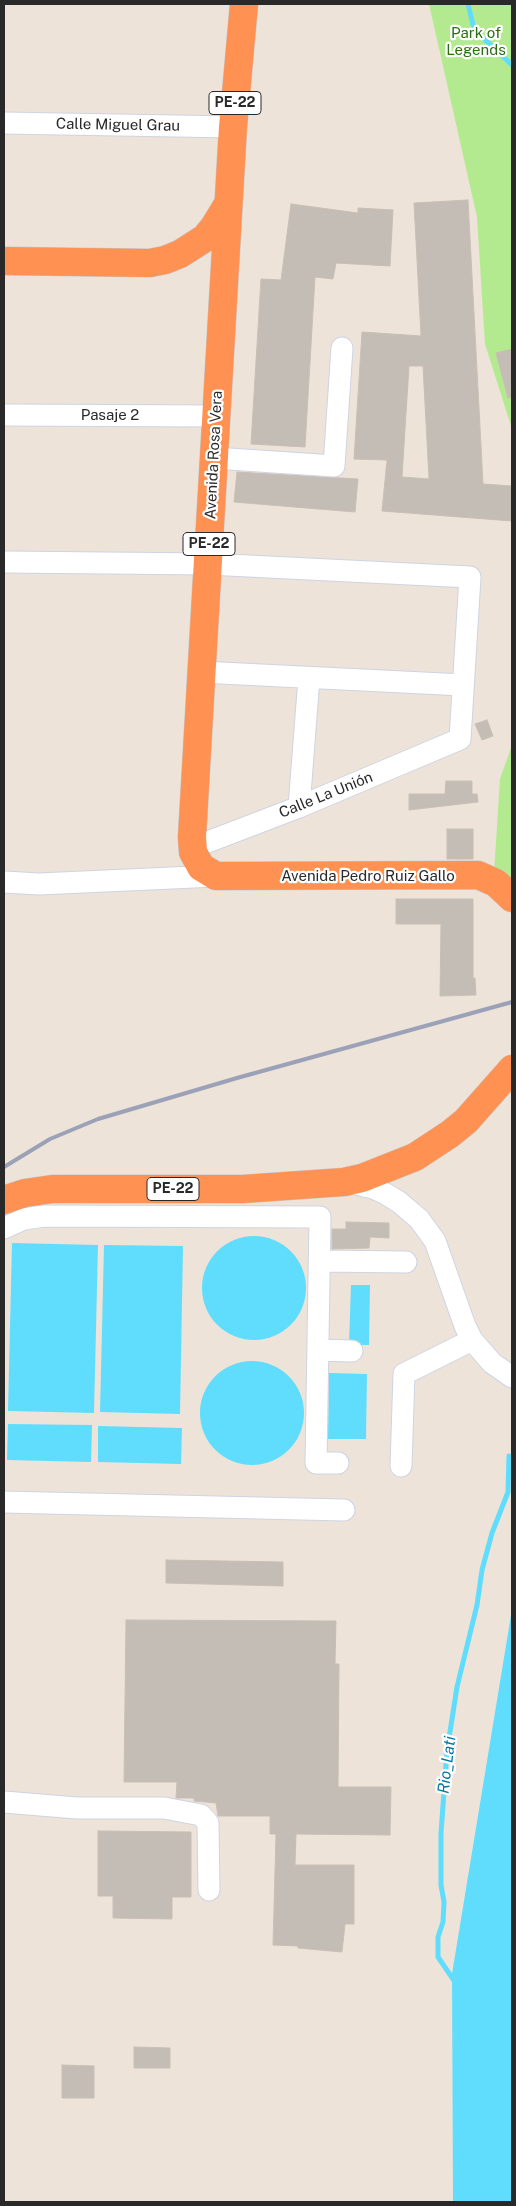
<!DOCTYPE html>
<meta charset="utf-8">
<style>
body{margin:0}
#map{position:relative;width:516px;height:2206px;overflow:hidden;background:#ede3d9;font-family:"Public Sans",sans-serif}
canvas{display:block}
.frame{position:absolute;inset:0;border:5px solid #292929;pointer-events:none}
</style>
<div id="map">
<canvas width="516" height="2206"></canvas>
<div class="frame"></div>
</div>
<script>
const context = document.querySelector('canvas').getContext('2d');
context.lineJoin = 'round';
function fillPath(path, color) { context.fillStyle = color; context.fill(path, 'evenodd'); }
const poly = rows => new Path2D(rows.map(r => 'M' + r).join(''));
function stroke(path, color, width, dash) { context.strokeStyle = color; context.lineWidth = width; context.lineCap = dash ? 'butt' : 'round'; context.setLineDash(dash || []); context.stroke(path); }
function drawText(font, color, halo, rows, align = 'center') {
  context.font = font + ' "Public Sans",sans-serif'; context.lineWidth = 4.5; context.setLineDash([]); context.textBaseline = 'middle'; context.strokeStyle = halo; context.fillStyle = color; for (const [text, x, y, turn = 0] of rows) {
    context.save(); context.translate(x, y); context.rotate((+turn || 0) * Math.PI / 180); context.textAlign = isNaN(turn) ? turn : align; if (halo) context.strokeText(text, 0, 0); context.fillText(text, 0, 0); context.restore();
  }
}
fillPath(poly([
 [429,4,512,4,512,429,485,344,477,217],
 [512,745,512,884,494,873,500,779]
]), '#b4ea8f');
fillPath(poly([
 '202 1288a52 52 0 1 1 104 0a52 52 0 1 1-104 0Z',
 [12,1243,98,1245,94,1413,8,1411],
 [104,1245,183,1246,180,1414,100,1412],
 [351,1285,370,1285,369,1345,349,1345],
 '200 1413a52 52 0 1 1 104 0a52 52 0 1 1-104 0Z',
 [329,1373,367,1374,366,1439,328,1439],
 [8,1424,92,1425,91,1462,7,1460],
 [98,1426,182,1428,181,1464,98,1462],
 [512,1609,512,2202,453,2202,452,1974]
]), '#60ddfc');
stroke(poly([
 [468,4,473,25,481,36,512,65],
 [455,1982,438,1957,438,1937,443,1922,444,1902,441,1885,441,1833,447,1751,457,1687,477,1605,482,1570,492,1533,508,1492,509,1456]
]), '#60ddfc', 5);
const building = poly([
 [468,200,483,484,512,486,512,521,382,511,387,460,354,459,362,332,421,336,414,203,468,200],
 [409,366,423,366,429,479,402,477,409,366],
 [291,204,358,213,358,208,393,210,390,266,336,263,333,279,315,277,305,447,251,444,261,279,281,280,291,204],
 [512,349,512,397,508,398,496,353,512,349],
 [237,472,358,479,355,512,234,502,237,472],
 [487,720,493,736,482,740,475,724,487,720],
 [446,781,472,781,472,794,477,794,478,802,409,810,409,794,445,794,446,781],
 [447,829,473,829,473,859,447,859,447,829],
 [396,899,473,899,473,978,475,978,476,995,440,996,441,924,396,924,396,899],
 [346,1222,389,1223,389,1238,370,1237,369,1248,332,1249,332,1229,346,1229,346,1222],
 [166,1560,283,1562,283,1586,166,1583,166,1560],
 [126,1620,336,1621,335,1664,339,1664,338,1787,391,1787,390,1835,296,1834,295,1865,354,1865,354,1924,345,1924,342,1952,298,1948,298,1946,273,1945,276,1834,270,1834,270,1816,218,1816,216,1803,194,1801,194,1798,176,1798,177,1782,124,1782,126,1620],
 [98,1831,191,1832,191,1897,172,1897,172,1919,113,1918,113,1896,98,1896,98,1831],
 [134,2047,170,2048,170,2068,134,2068,134,2047],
 [62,2065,94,2066,94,2098,62,2098,62,2065]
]);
fillPath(building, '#c4bdb6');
stroke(building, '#c9bfb3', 1);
const minor = poly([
 [4,123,233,127],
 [4,415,217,416],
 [214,458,334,466,342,348],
 [4,562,208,564,470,577,460,739,299,807,192,848],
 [201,672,463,685],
 [299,807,309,678],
 [4,882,39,884,216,876],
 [347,1182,373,1188,386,1194,399,1202,419,1219,435,1241,465,1326,472,1340,492,1363,512,1377],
 [4,1228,24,1219,44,1216,320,1217,316,1463,338,1463],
 [319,1261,406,1262],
 [318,1350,352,1351],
 [401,1466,404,1374,472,1340],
 [4,1502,344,1510],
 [4,1802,77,1808,164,1808,201,1815,208,1823,209,1890]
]);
const highway = poly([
 [244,4,233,127,192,837,193,852,201,867,216,876,478,875,496,883,512,898],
 [4,261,150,263,165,260,180,254,205,238,214,227,228,204],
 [4,1200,25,1193,52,1189,243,1189,344,1182,362,1178,415,1157,450,1134,466,1121,512,1069]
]);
stroke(minor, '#ced4e4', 23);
stroke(highway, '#c7c7c7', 29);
stroke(minor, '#fff', 21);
stroke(highway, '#ff9152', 28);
stroke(poly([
 [4,1167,50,1139,98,1119,237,1078,512,1002]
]), '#9ba1b6', 4);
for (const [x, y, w] of [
 [235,103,52],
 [209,544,52],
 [173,1189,52]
]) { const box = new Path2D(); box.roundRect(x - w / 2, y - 11.5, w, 23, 4); context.fillStyle = '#fff'; context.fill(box); stroke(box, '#292929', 1); }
drawText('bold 14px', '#292929', null, [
 ["PE-22",235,103],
 ["PE-22",209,544],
 ["PE-22",173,1189]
]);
drawText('15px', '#2b6e12', '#fff', [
 ["Park of",476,33],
 ["Legends",476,50]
]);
drawText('15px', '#292929', '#fff', [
 ["Calle Miguel Grau",118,125,1],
 ["Pasaje 2",110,415],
 ["Avenida Rosa Vera",214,455,-87],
 ["Calle La Unión",326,795,-22],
 ["Avenida Pedro Ruiz Gallo",368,876]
]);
drawText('italic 16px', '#0078a6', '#fff', [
 ["Rio_Lati",447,1765,-83]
]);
</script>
